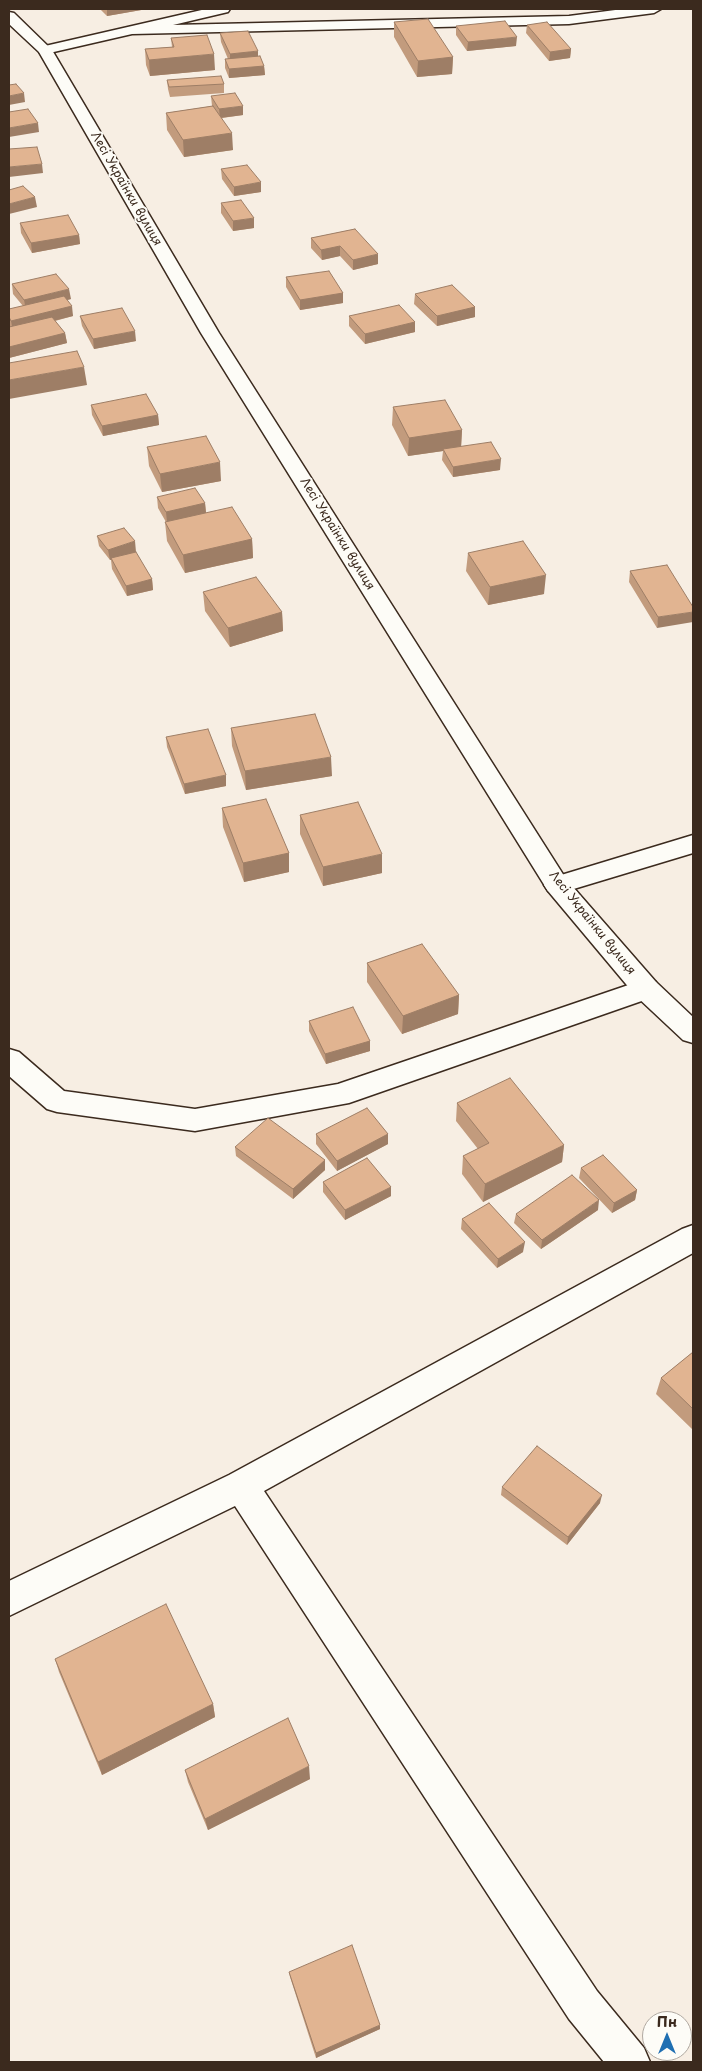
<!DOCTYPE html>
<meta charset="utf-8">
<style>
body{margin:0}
#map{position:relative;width:702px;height:2071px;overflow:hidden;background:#f7eee3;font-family:"Playpen Sans",sans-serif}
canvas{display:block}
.frame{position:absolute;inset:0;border:10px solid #3b2a1e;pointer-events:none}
.north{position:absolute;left:642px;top:2011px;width:50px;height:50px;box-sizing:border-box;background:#fdfcf7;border:1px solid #afa8a0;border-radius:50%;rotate:0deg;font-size:14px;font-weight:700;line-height:20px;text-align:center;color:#3b2a1e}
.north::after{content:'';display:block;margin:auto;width:18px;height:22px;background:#1f6fb2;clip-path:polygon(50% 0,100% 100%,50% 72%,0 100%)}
</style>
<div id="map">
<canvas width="702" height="2071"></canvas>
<div class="frame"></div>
<div class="north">Пн</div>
</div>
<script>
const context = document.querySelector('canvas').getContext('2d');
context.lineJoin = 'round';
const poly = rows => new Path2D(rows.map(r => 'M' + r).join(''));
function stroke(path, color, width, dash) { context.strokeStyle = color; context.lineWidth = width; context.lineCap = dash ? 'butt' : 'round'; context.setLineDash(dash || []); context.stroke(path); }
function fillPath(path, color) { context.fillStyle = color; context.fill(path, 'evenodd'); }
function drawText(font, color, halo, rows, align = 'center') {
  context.font = font + ' "Playpen Sans",sans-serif'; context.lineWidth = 4; context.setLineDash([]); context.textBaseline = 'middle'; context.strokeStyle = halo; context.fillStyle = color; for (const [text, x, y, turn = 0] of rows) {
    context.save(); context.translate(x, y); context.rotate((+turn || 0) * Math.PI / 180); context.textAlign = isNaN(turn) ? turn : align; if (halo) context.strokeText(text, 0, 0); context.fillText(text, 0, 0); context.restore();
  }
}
const street = poly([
 [206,9,230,9,228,12,173,25,569,16,623,9,661,9,654,13,569,24,132,34,45,54,40,53,38,50,40,47,45,46,206,9],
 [693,835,693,853,557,894,548,891,544,885,548,879,693,835],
 [646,979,656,982,659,989,656,996,349,1103,195,1131,57,1112,47,1109,9,1076,9,1049,19,1052,64,1091,195,1109,338,1084,646,979],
 [693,1225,693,1253,264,1491,597,1991,644,2048,650,2062,604,2062,569,2019,235,1506,9,1616,9,1581,229,1475,682,1229,693,1225]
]);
const secondary = poly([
 [9,12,14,13,52,50,219,333,566,879,656,982,693,1017,693,1043,683,1040,636,996,548,891,201,333,39,52,9,24,9,12]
]);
stroke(street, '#3b2a1e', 3);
stroke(secondary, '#3b2a1e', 3);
fillPath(street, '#fdfcf7');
fillPath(secondary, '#fdfcf7');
fillPath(poly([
 [100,9,147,9,107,16],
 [394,22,453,57,452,74,417,77,394,37],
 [527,25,571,49,570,58,549,61,526,33],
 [456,26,516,46,467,51,456,35],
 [220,33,258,57,264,66,265,75,229,78,225,68,225,59,228,59,221,42],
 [171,38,215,70,150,76,146,65,145,49,172,47],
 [167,80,224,84,224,93,170,97,168,89],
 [211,96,243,115,222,118,233,150,184,157,167,130,166,113,212,106],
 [221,169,261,192,234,196,222,179],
 [221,203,254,228,233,231,221,213],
 [20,223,79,235,80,244,32,253,21,233],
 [355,229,378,264,353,270,340,256,322,260,311,248,311,238],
 [286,277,343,293,343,303,300,310,286,287],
 [12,284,71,299,67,300,73,316,55,321,65,333,67,343,9,358,9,327,10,327,9,325,9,309,23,306,13,294],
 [415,294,475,307,475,317,437,326,414,304],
 [80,316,136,341,94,349,82,326],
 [349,316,415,322,415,332,365,344,349,326],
 [91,405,158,415,159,425,103,436,92,415],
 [393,407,462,430,461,447,500,470,453,477,442,460,443,451,408,456,392,425],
 [147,447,221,481,162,492,149,466],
 [157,497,205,503,206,513,252,539,253,558,185,573,167,541,165,522,166,522,158,508],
 [97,536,136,552,130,554,152,579,153,590,127,596,112,569,111,560,110,560,99,546],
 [468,553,544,594,488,605,466,571],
 [667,565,657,628,629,582,630,571],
 [203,592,282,612,283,631,230,647,205,611],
 [231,728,332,776,246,790,232,746],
 [166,737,226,786,185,794,167,747],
 [222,808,289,853,289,872,244,882,223,827],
 [300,815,382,873,323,886,300,834],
 [367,963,459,995,458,1014,402,1034,367,982],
 [309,1021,370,1041,370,1051,326,1064,309,1031],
 [457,1103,564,1145,562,1162,483,1202,462,1174,463,1156,478,1149,456,1121],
 [316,1134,388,1134,388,1144,337,1171,316,1144],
 [235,1147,325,1160,325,1170,293,1199,236,1156],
 [581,1168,637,1190,635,1200,612,1213,579,1178],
 [323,1182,391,1187,391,1196,345,1220,323,1192],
 [598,1210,541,1249,514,1223,516,1214],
 [462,1219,523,1252,497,1268,461,1229],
 [693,1352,693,1430,656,1394,661,1378],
 [502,1487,600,1503,567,1545,501,1495],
 [55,1659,213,1704,215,1717,102,1775,59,1672],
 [185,1770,310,1779,208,1830,188,1782],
 [289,1972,380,2029,316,2058,290,1977]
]), '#c29b7d');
fillPath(poly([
 [107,9,147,9,107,16],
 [517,37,516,46,467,51,468,42],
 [571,49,570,58,549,61,550,52],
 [258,51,258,60,230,63,230,54],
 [214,54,215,70,150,76,149,60],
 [453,57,452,74,417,77,418,61],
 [264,66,265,75,229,78,229,69],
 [24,93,25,102,9,105,9,96],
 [243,106,243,115,220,118,219,109],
 [38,123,39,132,9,137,9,128],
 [232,133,233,150,184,157,183,140],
 [42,164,43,173,9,177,9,167],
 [261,182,261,192,234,196,234,187],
 [35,197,37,207,9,214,9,204],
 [254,218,254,228,233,231,233,221],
 [79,235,80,244,32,253,31,243],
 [340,246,340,256,322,260,321,250],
 [378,254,378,264,353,270,353,260],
 [69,289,71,299,26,310,24,300],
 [343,293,343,303,300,310,300,300],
 [72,306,73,316,13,331,11,321],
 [475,307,475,317,437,326,437,316],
 [415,322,415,332,365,344,365,334],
 [135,331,136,341,94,349,93,339],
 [65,333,67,343,9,358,9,347],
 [84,367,87,385,9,399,9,380],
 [158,415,159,425,103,436,102,426],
 [462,430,461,448,443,449,443,451,408,456,409,438],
 [501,459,500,470,453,477,453,467],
 [220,462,221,481,162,492,160,474],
 [205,503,206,513,167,522,166,512],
 [252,539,253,558,185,573,183,555],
 [135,541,136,552,110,560,108,550],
 [546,575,544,594,488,605,490,587],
 [152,579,153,590,127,596,126,586],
 [282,612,283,631,230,647,228,628],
 [693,612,693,622,657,628,658,617],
 [331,757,332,776,246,790,245,771],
 [226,775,226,786,185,794,184,784],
 [289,853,289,872,244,882,243,863],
 [382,854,382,873,323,886,323,867],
 [459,995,458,1014,402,1034,403,1016],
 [370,1041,370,1051,326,1064,325,1054],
 [388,1134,388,1144,337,1171,337,1161],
 [564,1145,562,1162,483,1202,485,1184],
 [325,1160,325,1170,293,1199,293,1189],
 [391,1187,391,1196,345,1220,345,1210],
 [637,1190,635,1200,612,1213,614,1203],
 [599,1200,598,1210,541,1249,542,1240],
 [525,1242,523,1252,497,1268,498,1259],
 [602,1495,600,1503,567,1545,568,1537],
 [213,1704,215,1717,102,1775,98,1762],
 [309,1766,310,1779,208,1830,205,1819],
 [380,2025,380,2029,316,2058,316,2053]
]), '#9e7e66');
const building = poly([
 [428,19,453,57,418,61,394,22,428,19],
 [505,21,517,37,468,42,456,26,505,21],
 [547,22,571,49,550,52,527,25,547,22],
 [248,31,258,51,230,54,220,33,248,31],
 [207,35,214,54,149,60,145,49,174,47,171,38,207,35],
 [260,56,264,66,229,69,225,59,260,56],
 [221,76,224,84,169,87,167,80,221,76],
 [16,84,24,93,9,96,9,85,16,84],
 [235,93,243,106,219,109,211,96,235,93],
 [213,106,232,133,183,140,166,113,213,106],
 [28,109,38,123,9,128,9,112,28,109],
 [37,147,42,164,9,167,9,149,37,147],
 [247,165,261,182,234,187,221,169,247,165],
 [23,186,35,197,9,204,9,190,23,186],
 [241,200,254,218,233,221,221,203,241,200],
 [68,215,79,235,31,243,20,223,68,215],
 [355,229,378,254,353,260,340,246,321,250,311,238,355,229],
 [329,271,343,293,300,300,286,277,329,271],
 [56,274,69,289,24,300,12,284,56,274],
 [452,285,475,307,437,316,415,294,452,285],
 [64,296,72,306,11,321,9,317,9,309,64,296],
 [399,305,415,322,365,334,349,316,399,305],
 [122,308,135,331,93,339,80,316,122,308],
 [52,317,65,333,9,347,9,327,52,317],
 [77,351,84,367,9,380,9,363,77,351],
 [146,394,158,415,102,426,91,405,146,394],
 [445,400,462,430,409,438,393,407,445,400],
 [206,436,220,462,160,474,147,447,206,436],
 [491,442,501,459,453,467,443,449,491,442],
 [195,488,205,503,166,512,157,497,195,488],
 [232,507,252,539,183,555,165,522,232,507],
 [124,528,135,541,108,550,97,536,124,528],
 [523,541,546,575,490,587,468,553,523,541],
 [136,552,152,579,126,586,111,558,136,552],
 [667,565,693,607,693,612,658,617,630,571,667,565],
 [256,577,282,612,228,628,203,592,256,577],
 [315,714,331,757,245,771,231,728,315,714],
 [208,729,226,775,184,784,166,737,208,729],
 [266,799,289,853,243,863,222,808,266,799],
 [358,802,382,854,323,867,300,815,358,802],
 [422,944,459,995,403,1016,367,963,422,944],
 [353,1007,370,1041,325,1054,309,1021,353,1007],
 [510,1078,564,1145,485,1184,463,1156,489,1143,457,1103,510,1078],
 [367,1108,388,1134,337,1161,316,1134,367,1108],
 [268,1118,325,1160,293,1189,235,1147,268,1118],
 [603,1155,637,1190,614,1203,581,1168,603,1155],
 [367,1158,391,1187,345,1210,323,1182,367,1158],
 [572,1175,599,1200,542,1240,516,1214,572,1175],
 [489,1203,525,1242,498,1259,462,1219,489,1203],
 [693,1352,693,1409,661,1378,693,1352],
 [537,1446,602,1495,568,1537,502,1487,537,1446],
 [166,1604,213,1704,98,1762,55,1659,166,1604],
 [288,1718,309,1766,205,1819,185,1770,288,1718],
 [352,1945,380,2025,316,2053,289,1972,352,1945]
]);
fillPath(building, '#e1b491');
stroke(building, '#9e7e66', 1);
drawText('12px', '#3b2a1e', '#fdfcf7', [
 ["Лесі Українки вулиця",126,189,60],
 ["Лесі Українки вулиця",337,534,58],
 ["Лесі Українки вулиця",592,923,51]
]);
</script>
